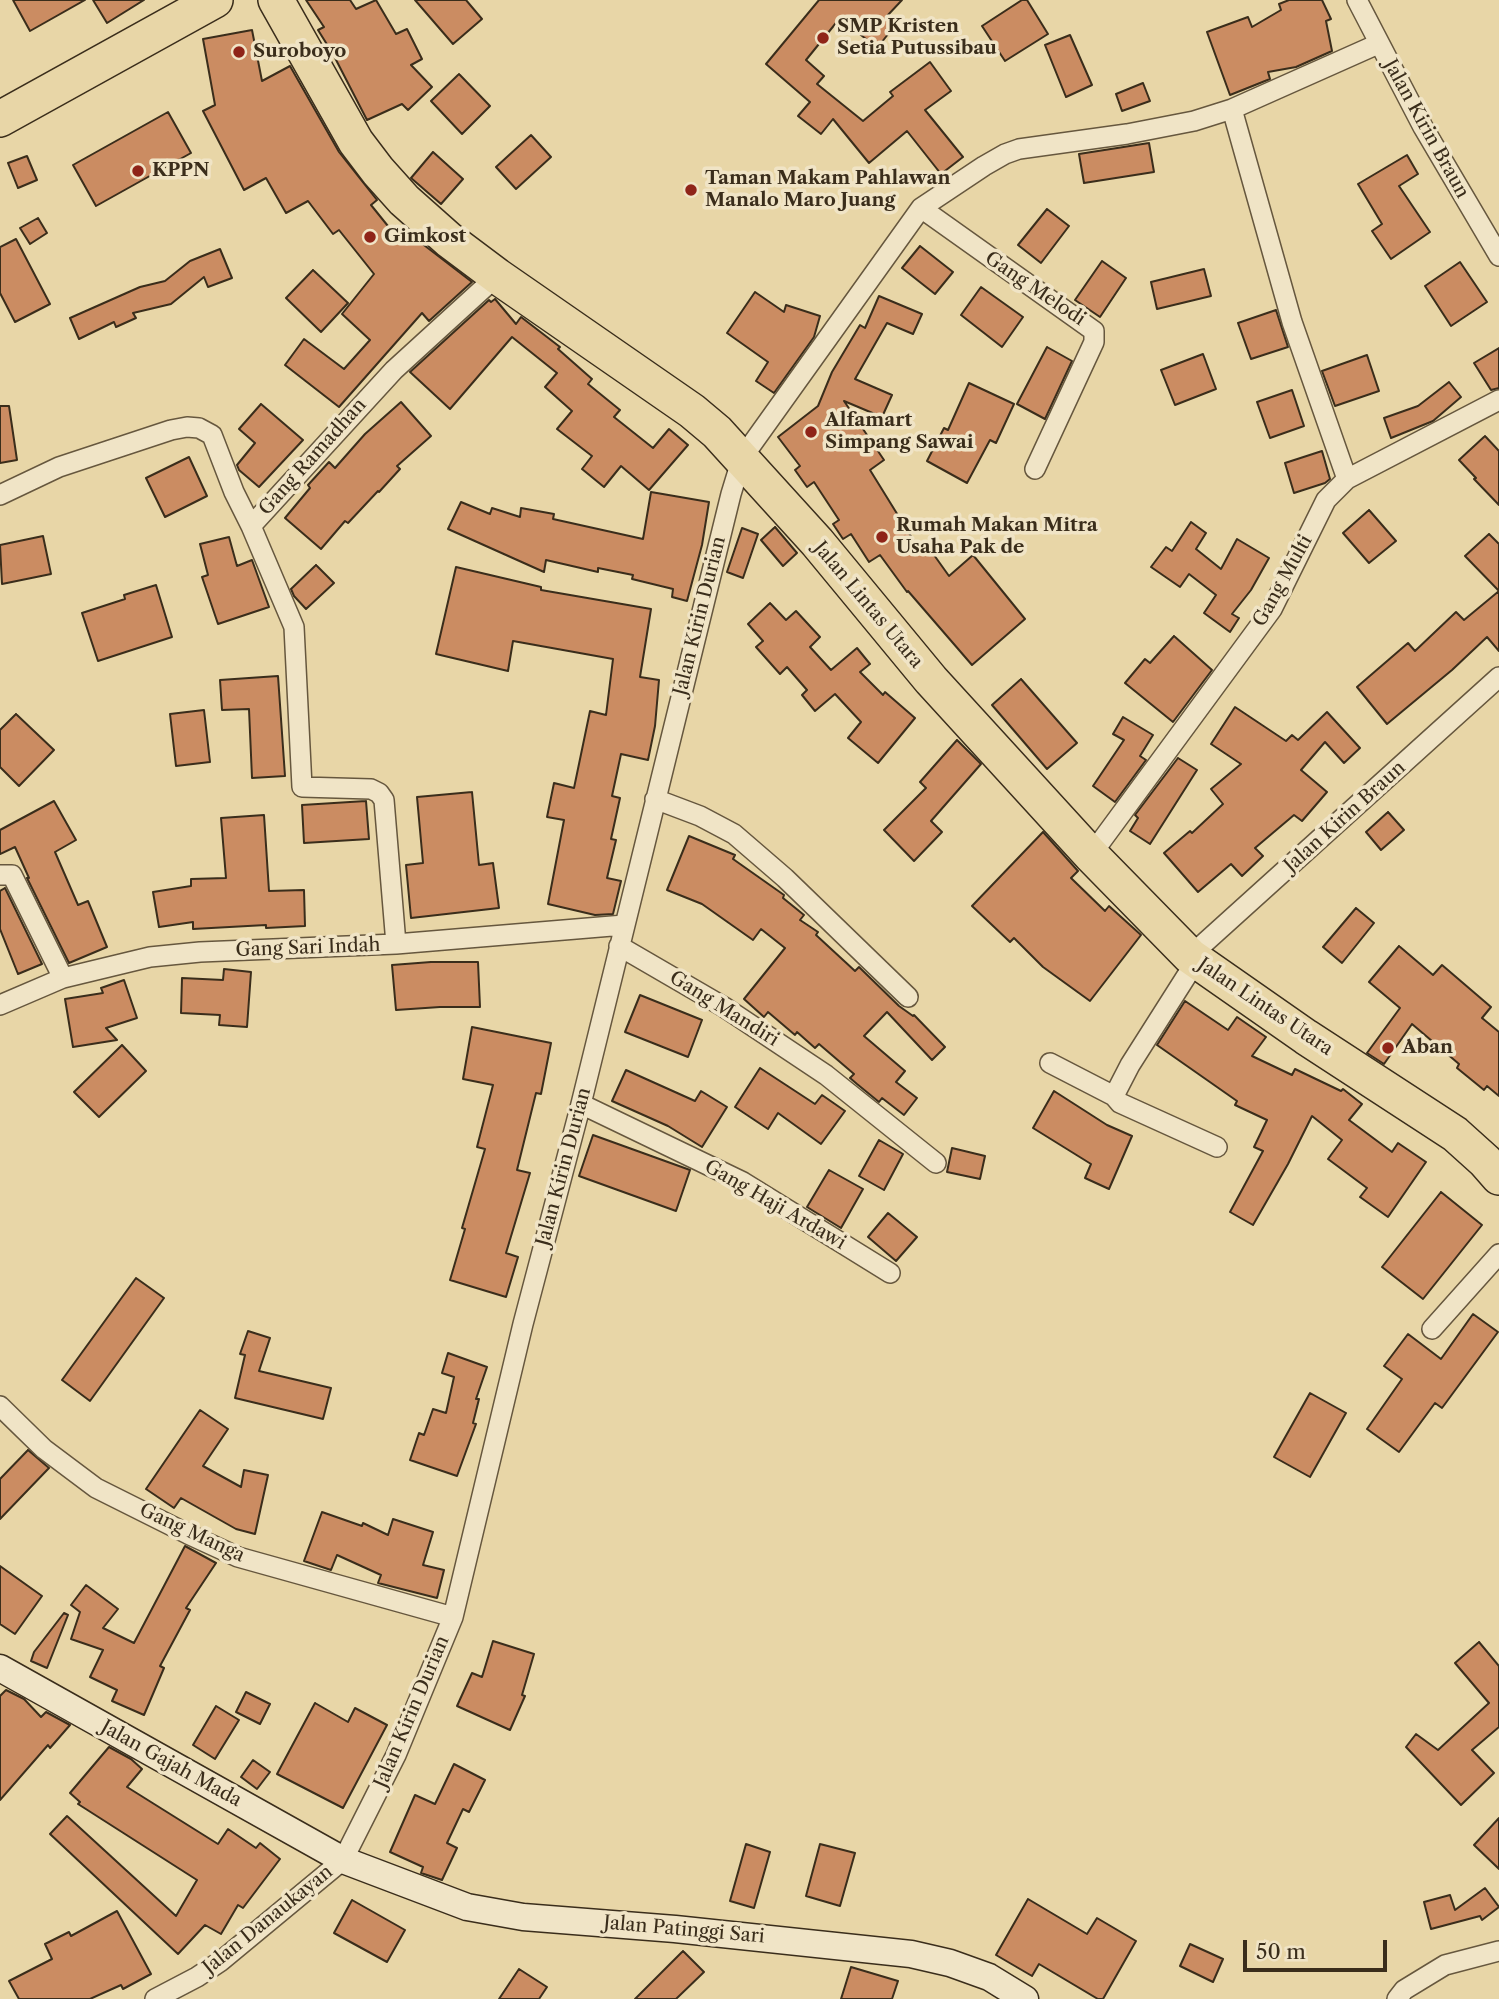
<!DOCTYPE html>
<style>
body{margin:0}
#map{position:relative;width:1499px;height:1999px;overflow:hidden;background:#e8d6a7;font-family:"Libre Caslon Text",serif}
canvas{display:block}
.scale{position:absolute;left:1243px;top:1940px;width:144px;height:32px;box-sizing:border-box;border:4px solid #3a2d1b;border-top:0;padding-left:9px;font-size:21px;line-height:24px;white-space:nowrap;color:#3a2d1b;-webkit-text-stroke:5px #f0e4c6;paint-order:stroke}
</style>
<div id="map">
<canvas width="1499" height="1999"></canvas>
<div class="scale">50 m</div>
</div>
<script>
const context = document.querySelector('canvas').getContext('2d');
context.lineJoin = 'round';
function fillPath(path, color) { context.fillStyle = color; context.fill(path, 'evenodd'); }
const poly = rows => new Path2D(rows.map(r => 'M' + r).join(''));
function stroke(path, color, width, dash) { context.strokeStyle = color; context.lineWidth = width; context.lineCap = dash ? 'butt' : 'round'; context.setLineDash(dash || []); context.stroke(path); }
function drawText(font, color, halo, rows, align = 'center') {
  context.font = font + ' "Libre Caslon Text",serif'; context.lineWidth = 7; context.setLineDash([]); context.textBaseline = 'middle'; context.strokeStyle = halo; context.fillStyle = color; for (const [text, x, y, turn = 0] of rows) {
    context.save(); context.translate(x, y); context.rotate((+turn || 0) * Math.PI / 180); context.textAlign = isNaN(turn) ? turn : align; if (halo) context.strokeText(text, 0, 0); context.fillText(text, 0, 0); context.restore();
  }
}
const building = poly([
 [13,0,85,0,30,31,13,0],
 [93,0,144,0,107,23,93,0],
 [306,0,350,0,356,9,376,0,396,34,407,29,422,59,411,65,432,87,408,110,402,104,367,120,333,54,318,30,324,27,306,0],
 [415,0,466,0,482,19,453,44,415,0],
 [819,0,902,0,887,16,897,23,877,48,840,18,806,60,824,76,817,84,863,121,893,96,890,92,930,62,951,91,925,110,963,157,941,174,907,131,869,163,833,119,821,134,798,116,810,102,766,64,819,0],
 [1022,0,1027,0,1048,34,1005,61,982,26,1022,0],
 [1289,0,1322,0,1331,19,1326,21,1332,51,1296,67,1268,72,1270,79,1230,95,1207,32,1248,17,1252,27,1281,10,1279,4,1289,0],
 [252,30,262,81,290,66,339,152,377,200,371,205,400,241,407,232,472,282,429,321,422,313,339,407,285,365,304,339,344,369,370,340,342,314,374,274,339,230,333,234,308,201,286,213,266,178,244,190,203,111,215,105,203,39,252,30],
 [1070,35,1092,85,1066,97,1045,45,1070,35],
 [459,74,490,106,462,134,431,101,459,74],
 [1143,83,1150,101,1122,111,1116,94,1143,83],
 [168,112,191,153,96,206,73,165,168,112],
 [531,135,551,157,516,189,496,167,531,135],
 [1149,143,1154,172,1084,183,1079,154,1149,143],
 [433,152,463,179,441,204,411,178,433,152],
 [1407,155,1418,174,1399,186,1430,232,1391,259,1372,231,1382,224,1358,184,1407,155],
 [27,156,37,180,18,188,8,163,27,156],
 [1047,209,1069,226,1041,263,1018,245,1047,209],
 [38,218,47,233,30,244,20,228,38,218],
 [16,239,50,304,15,322,0,293,0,247,16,239],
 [920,246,953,272,935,294,902,268,920,246],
 [220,249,232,278,208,287,204,277,171,304,133,313,136,318,116,327,114,322,79,339,70,318,140,287,165,281,190,261,220,249],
 [1102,261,1126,278,1100,317,1075,300,1102,261],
 [1460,262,1487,302,1451,326,1425,286,1460,262],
 [1204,269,1211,296,1157,309,1151,282,1204,269],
 [313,270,348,303,321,332,286,298,313,270],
 [981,287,1023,317,1002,347,961,315,981,287],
 [755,292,784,312,786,305,820,316,814,337,774,393,756,381,768,362,727,333,755,292],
 [879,296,922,314,913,334,887,323,855,379,892,395,882,417,844,401,884,460,870,470,917,546,924,541,949,576,973,555,1025,619,972,665,908,591,907,592,880,555,869,562,851,534,843,539,833,524,839,520,814,482,807,487,795,470,800,466,778,437,818,406,832,372,860,325,865,328,879,296],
 [495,299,516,324,521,317,560,347,558,349,592,379,588,384,620,410,614,417,653,448,669,429,688,445,649,490,621,466,604,487,582,469,592,456,557,429,572,411,545,387,557,373,512,337,450,409,410,372,489,300,491,302,495,299],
 [1276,310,1288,347,1251,359,1238,323,1276,310],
 [1047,347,1072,361,1045,419,1017,404,1047,347],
 [1499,348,1499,388,1491,390,1474,363,1499,348],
 [1203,354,1216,389,1175,405,1161,370,1203,354],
 [1367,355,1379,391,1335,406,1322,371,1367,355],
 [1449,382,1461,397,1433,421,1391,438,1384,418,1418,406,1449,382],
 [969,383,1014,404,996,443,990,440,967,483,927,461,944,428,948,430,969,383],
 [1292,390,1304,426,1270,438,1257,402,1292,390],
 [401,402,431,436,397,466,400,469,379,492,378,491,348,523,345,521,321,549,285,518,310,488,308,485,329,462,335,468,365,434,401,402],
 [261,404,303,440,259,487,239,470,237,465,255,443,239,429,261,404],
 [0,406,9,406,17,460,0,463,0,406],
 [1485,436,1499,451,1499,505,1474,479,1476,478,1459,460,1485,436],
 [1322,451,1330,479,1325,483,1294,493,1285,463,1322,451],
 [189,457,207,496,165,517,146,478,189,457],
 [651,492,709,502,702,545,687,601,672,597,673,589,632,579,633,575,598,568,598,572,546,560,544,572,448,529,461,502,490,514,492,508,520,517,521,508,554,514,553,519,643,539,651,492],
 [1369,510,1396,541,1369,563,1343,533,1369,510],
 [1191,522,1206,533,1196,549,1221,569,1237,539,1269,558,1251,590,1232,614,1239,618,1230,632,1204,613,1216,595,1189,574,1180,587,1151,567,1166,547,1172,551,1191,522],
 [775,527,797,553,783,566,761,540,775,527],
 [742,528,758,534,743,578,727,572,742,528],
 [1489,534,1499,544,1499,651,1487,637,1452,670,1387,724,1357,687,1408,643,1415,651,1456,612,1464,620,1499,591,1465,556,1489,534],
 [43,536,51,574,2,584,0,545,43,536],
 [229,537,237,566,252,560,269,607,218,624,202,577,208,575,200,544,229,537],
 [316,565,334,583,306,609,294,596,291,589,316,565],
 [456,567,541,587,541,590,651,609,640,677,659,680,655,726,648,760,621,754,612,796,620,798,611,839,616,840,607,878,621,881,613,914,595,915,548,904,564,820,547,817,554,783,574,788,590,711,606,715,613,659,513,641,508,671,436,654,456,567],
 [156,585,172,637,98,661,82,613,125,599,124,595,156,585],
 [770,603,786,620,796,611,820,637,810,647,831,670,857,648,870,664,860,672,883,695,885,692,915,718,878,763,848,738,861,722,835,694,815,711,802,695,807,690,787,667,780,674,756,647,763,641,748,624,770,603],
 [1174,636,1212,670,1173,722,1125,683,1145,659,1150,663,1174,636],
 [278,676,285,776,252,778,249,709,222,710,220,680,278,676],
 [1021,679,1077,743,1047,769,992,705,1021,679],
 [1235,707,1286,741,1292,735,1298,740,1327,712,1360,748,1344,763,1325,742,1301,770,1327,792,1302,821,1294,815,1255,848,1263,856,1242,876,1231,864,1198,892,1164,853,1190,831,1192,833,1223,804,1211,789,1241,764,1211,744,1235,707],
 [204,710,210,762,176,766,170,714,204,710],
 [16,714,54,750,19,786,0,767,0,730,16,714],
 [1123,717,1153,735,1140,756,1146,760,1115,802,1093,786,1124,740,1113,734,1123,717],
 [957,740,981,764,931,821,942,832,914,861,884,830,926,788,920,782,957,740],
 [1178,758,1197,770,1150,844,1130,831,1138,818,1135,815,1178,758],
 [472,792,479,865,493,863,499,908,411,918,406,865,423,863,417,797,472,792],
 [54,801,76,840,55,852,78,905,88,901,107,947,69,963,27,878,29,878,15,847,0,854,0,830,54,801],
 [366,801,369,839,304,843,302,805,366,801],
 [1388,812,1404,830,1381,850,1366,832,1388,812],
 [264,815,269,891,304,890,305,926,266,928,266,925,193,929,193,922,159,927,153,892,191,886,191,879,226,878,221,818,264,815],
 [1043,832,1078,871,1071,878,1105,911,1109,906,1141,935,1090,1001,1043,967,1014,938,1010,942,972,906,1043,832],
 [689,836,735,855,733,859,784,895,783,898,804,915,800,920,818,932,816,935,855,971,859,967,899,1006,913,1016,914,1015,945,1047,932,1060,887,1012,864,1036,905,1071,896,1082,917,1098,904,1115,882,1098,879,1102,857,1084,850,1078,854,1074,819,1044,815,1048,797,1032,795,1035,768,1012,764,1017,744,999,785,948,761,929,753,940,702,904,667,890,689,836],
 [5,888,42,964,18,974,0,929,0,891,5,888],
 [1356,908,1374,923,1342,963,1323,947,1356,908],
 [1399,946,1433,975,1442,965,1491,1007,1482,1018,1499,1032,1499,1096,1487,1086,1484,1090,1457,1068,1459,1064,1412,1024,1384,1064,1367,1053,1400,1008,1369,982,1399,946],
 [431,962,478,962,480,1007,440,1007,396,1010,392,965,431,962],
 [224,969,251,972,247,1027,219,1025,220,1015,181,1013,182,978,223,980,224,969],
 [124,980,137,1018,106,1028,117,1040,73,1047,65,999,103,993,101,988,124,980],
 [640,995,702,1020,688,1057,625,1032,640,995],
 [1185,1001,1228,1030,1237,1017,1266,1037,1252,1056,1292,1075,1295,1069,1341,1091,1343,1089,1362,1104,1349,1120,1392,1152,1398,1143,1426,1162,1388,1217,1360,1197,1367,1188,1328,1159,1342,1140,1312,1116,1288,1164,1253,1225,1230,1212,1263,1151,1254,1147,1267,1120,1235,1105,1237,1101,1157,1045,1185,1001],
 [472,1027,551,1043,541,1094,536,1093,517,1170,530,1173,506,1253,518,1257,506,1297,450,1280,465,1229,462,1228,485,1149,477,1147,493,1085,463,1079,472,1027],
 [122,1045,146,1071,99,1117,74,1092,122,1045],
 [760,1068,815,1104,822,1095,845,1111,821,1144,778,1113,768,1129,735,1107,760,1068],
 [626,1070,695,1101,701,1091,727,1107,702,1147,668,1126,612,1101,626,1070],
 [1054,1091,1107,1125,1132,1136,1109,1189,1085,1178,1091,1164,1033,1128,1054,1091],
 [593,1135,690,1170,676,1211,579,1176,593,1135],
 [879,1140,903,1154,884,1190,859,1176,879,1140],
 [952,1148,985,1156,980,1179,947,1172,952,1148],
 [829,1170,863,1189,841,1228,807,1207,829,1170],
 [1441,1192,1482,1225,1423,1299,1382,1267,1441,1192],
 [888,1213,917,1237,896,1261,868,1237,888,1213],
 [136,1278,164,1298,90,1401,62,1380,136,1278],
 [1473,1314,1498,1332,1442,1408,1435,1403,1399,1452,1367,1429,1402,1379,1384,1366,1408,1334,1441,1359,1473,1314],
 [248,1331,270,1338,259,1371,331,1388,323,1419,235,1398,245,1355,240,1354,248,1331],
 [448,1353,487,1367,476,1399,479,1399,473,1423,476,1424,457,1476,410,1460,419,1433,424,1435,433,1409,446,1413,454,1377,442,1373,448,1353],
 [1310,1393,1346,1413,1310,1477,1274,1457,1310,1393],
 [200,1410,228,1429,203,1466,241,1487,244,1470,268,1475,255,1534,236,1529,181,1498,174,1508,146,1489,200,1410],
 [28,1450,49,1468,0,1519,0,1479,28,1450],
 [322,1512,362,1526,363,1523,388,1535,393,1519,433,1532,423,1565,444,1570,437,1598,378,1583,381,1575,337,1555,331,1570,304,1561,322,1512],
 [185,1546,216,1563,186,1608,190,1610,160,1666,164,1668,144,1715,112,1701,117,1690,90,1677,103,1650,71,1639,80,1612,71,1605,86,1585,118,1609,103,1628,134,1643,185,1546],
 [0,1566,42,1596,15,1634,0,1624,0,1566],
 [64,1613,68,1615,47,1668,31,1661,34,1652,64,1613],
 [493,1641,534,1654,522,1695,525,1696,510,1730,457,1706,472,1673,482,1677,493,1641],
 [1479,1642,1499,1666,1499,1727,1472,1750,1494,1773,1461,1805,1406,1747,1416,1734,1438,1750,1489,1703,1455,1663,1479,1642],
 [6,1690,24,1699,41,1717,46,1712,70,1725,50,1748,48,1745,0,1800,0,1696,6,1690],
 [246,1692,270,1704,260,1724,236,1712,246,1692],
 [315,1703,348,1722,355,1708,387,1725,343,1808,277,1774,315,1703],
 [216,1706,239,1720,215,1759,193,1745,216,1706],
 [109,1747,131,1759,142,1769,127,1787,218,1844,228,1829,256,1848,260,1843,280,1859,243,1908,238,1905,221,1934,205,1925,178,1954,50,1834,67,1816,176,1916,197,1880,78,1804,80,1802,70,1793,109,1747],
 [253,1760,270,1772,257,1789,241,1777,253,1760],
 [454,1764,485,1780,469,1812,463,1809,447,1843,457,1848,442,1880,421,1873,423,1867,390,1852,415,1795,435,1804,454,1764],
 [1499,1818,1499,1869,1474,1845,1499,1818],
 [746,1844,770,1852,754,1908,730,1901,746,1844],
 [820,1844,855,1853,840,1906,806,1896,820,1844],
 [1485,1888,1499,1907,1482,1920,1480,1916,1431,1929,1424,1902,1450,1895,1455,1910,1485,1888],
 [1028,1899,1087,1934,1097,1918,1136,1941,1103,1999,1098,1999,1039,1964,1032,1976,996,1955,1028,1899],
 [352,1900,405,1930,387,1962,334,1933,352,1900],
 [117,1911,151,1974,123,1989,121,1985,90,1999,19,1999,9,1981,52,1959,45,1944,69,1932,71,1936,117,1911],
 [1190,1944,1223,1959,1213,1982,1180,1966,1190,1944],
 [683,1951,704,1972,676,1999,635,1999,683,1951],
 [851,1967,898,1981,892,1999,841,1999,851,1967],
 [519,1969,547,1987,539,1999,499,1999,519,1969]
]);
fillPath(building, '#cb8c62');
stroke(building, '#3a2d1b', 2);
const street = poly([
 [1357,0,1423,127,1499,256],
 [1232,109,1292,322,1347,479],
 [921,208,1094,331,1094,342,1035,469],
 [0,495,59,467,171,430,187,427,199,428,212,435,234,492,251,526],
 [655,799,700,816,734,834,785,878,908,997],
 [1091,855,1272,609,1326,500,1347,479,1499,400],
 [0,875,12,875,63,978],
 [396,944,384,800,379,793,371,789,302,787,294,627,251,526,394,370,497,276],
 [619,946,724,1007,826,1075,936,1163],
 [1190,956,1499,677],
 [1196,961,1130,1065,1114,1096,1120,1103,1217,1147],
 [0,1005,63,978,150,957,200,952,396,944,624,925],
 [1050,1063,1114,1096],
 [581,1104,743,1182,890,1273],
 [1432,1329,1499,1254],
 [0,1406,44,1449,96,1488,188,1534,238,1557,453,1617],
 [155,1999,197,1977,221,1961,343,1860,396,1755,453,1617,523,1324,581,1104,731,494,742,458,921,208,984,166,1005,154,1019,149,1127,134,1194,121,1232,109,1378,44],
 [1397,1999,1404,1990,1445,1965,1499,1951]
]);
const secondary = poly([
 [0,1668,343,1860,467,1907,523,1917,675,1929,911,1954,950,1963,989,1977,1025,1999]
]);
const highway = poly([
 [276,0,356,142,378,171,404,200,449,240,497,276,692,411,717,432,817,542,931,680,1091,855,1190,956,1306,1037,1455,1134,1485,1161,1499,1177],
 [0,119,215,0]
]);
stroke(street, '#66573e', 22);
stroke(secondary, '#3a2d1b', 29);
stroke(highway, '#3a2d1b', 38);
stroke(street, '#f0e4c6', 19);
stroke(secondary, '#f0e4c6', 26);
stroke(highway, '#e8d6a7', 35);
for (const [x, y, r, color] of [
 [823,38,7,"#8f2418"],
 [239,52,7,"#8f2418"],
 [138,171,7,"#8f2418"],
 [691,190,7,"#8f2418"],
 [370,237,7,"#8f2418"],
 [811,432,7,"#8f2418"],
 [882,537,7,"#8f2418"],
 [1388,1048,7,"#8f2418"]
]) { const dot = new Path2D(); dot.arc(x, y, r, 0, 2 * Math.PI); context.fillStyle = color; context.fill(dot); stroke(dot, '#f0e4c6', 2.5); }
drawText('bold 19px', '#3a2d1b', '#f0e4c6', [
 ["SMP Kristen",837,27],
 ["Setia Putussibau",837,49],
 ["Suroboyo",253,52],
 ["KPPN",152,171],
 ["Taman Makam Pahlawan",705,179],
 ["Manalo Maro Juang",705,201],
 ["Gimkost",384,237],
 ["Alfamart",825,421],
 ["Simpang Sawai",825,443],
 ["Rumah Makan Mitra",896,526],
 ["Usaha Pak de",896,548],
 ["Aban",1402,1048]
], 'left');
drawText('19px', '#3a2d1b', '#f0e4c6', [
 ["Jalan Kirin Braun",1426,129,61],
 ["Gang Melodi",1035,289,34],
 ["Gang Ramadhan",313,457,-48],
 ["Gang Multi",1283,581,-61],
 ["Jalan Lintas Utara",868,605,50],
 ["Jalan Kirin Durian",700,616,-76],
 ["Jalan Kirin Braun",1345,817,-42],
 ["Gang Sari Indah",308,948,-2],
 ["Jalan Lintas Utara",1265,1007,34],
 ["Gang Mandiri",724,1009,32],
 ["Jalan Kirin Durian",564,1167,-75],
 ["Gang Haji Ardawi",775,1205,30],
 ["Gang Manga",192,1533,25],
 ["Jalan Kirin Durian",412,1712,-67],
 ["Jalan Gajah Mada",171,1764,29],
 ["Jalan Danaukayan",268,1920,-39],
 ["Jalan Patinggi Sari",684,1930,5]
]);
</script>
